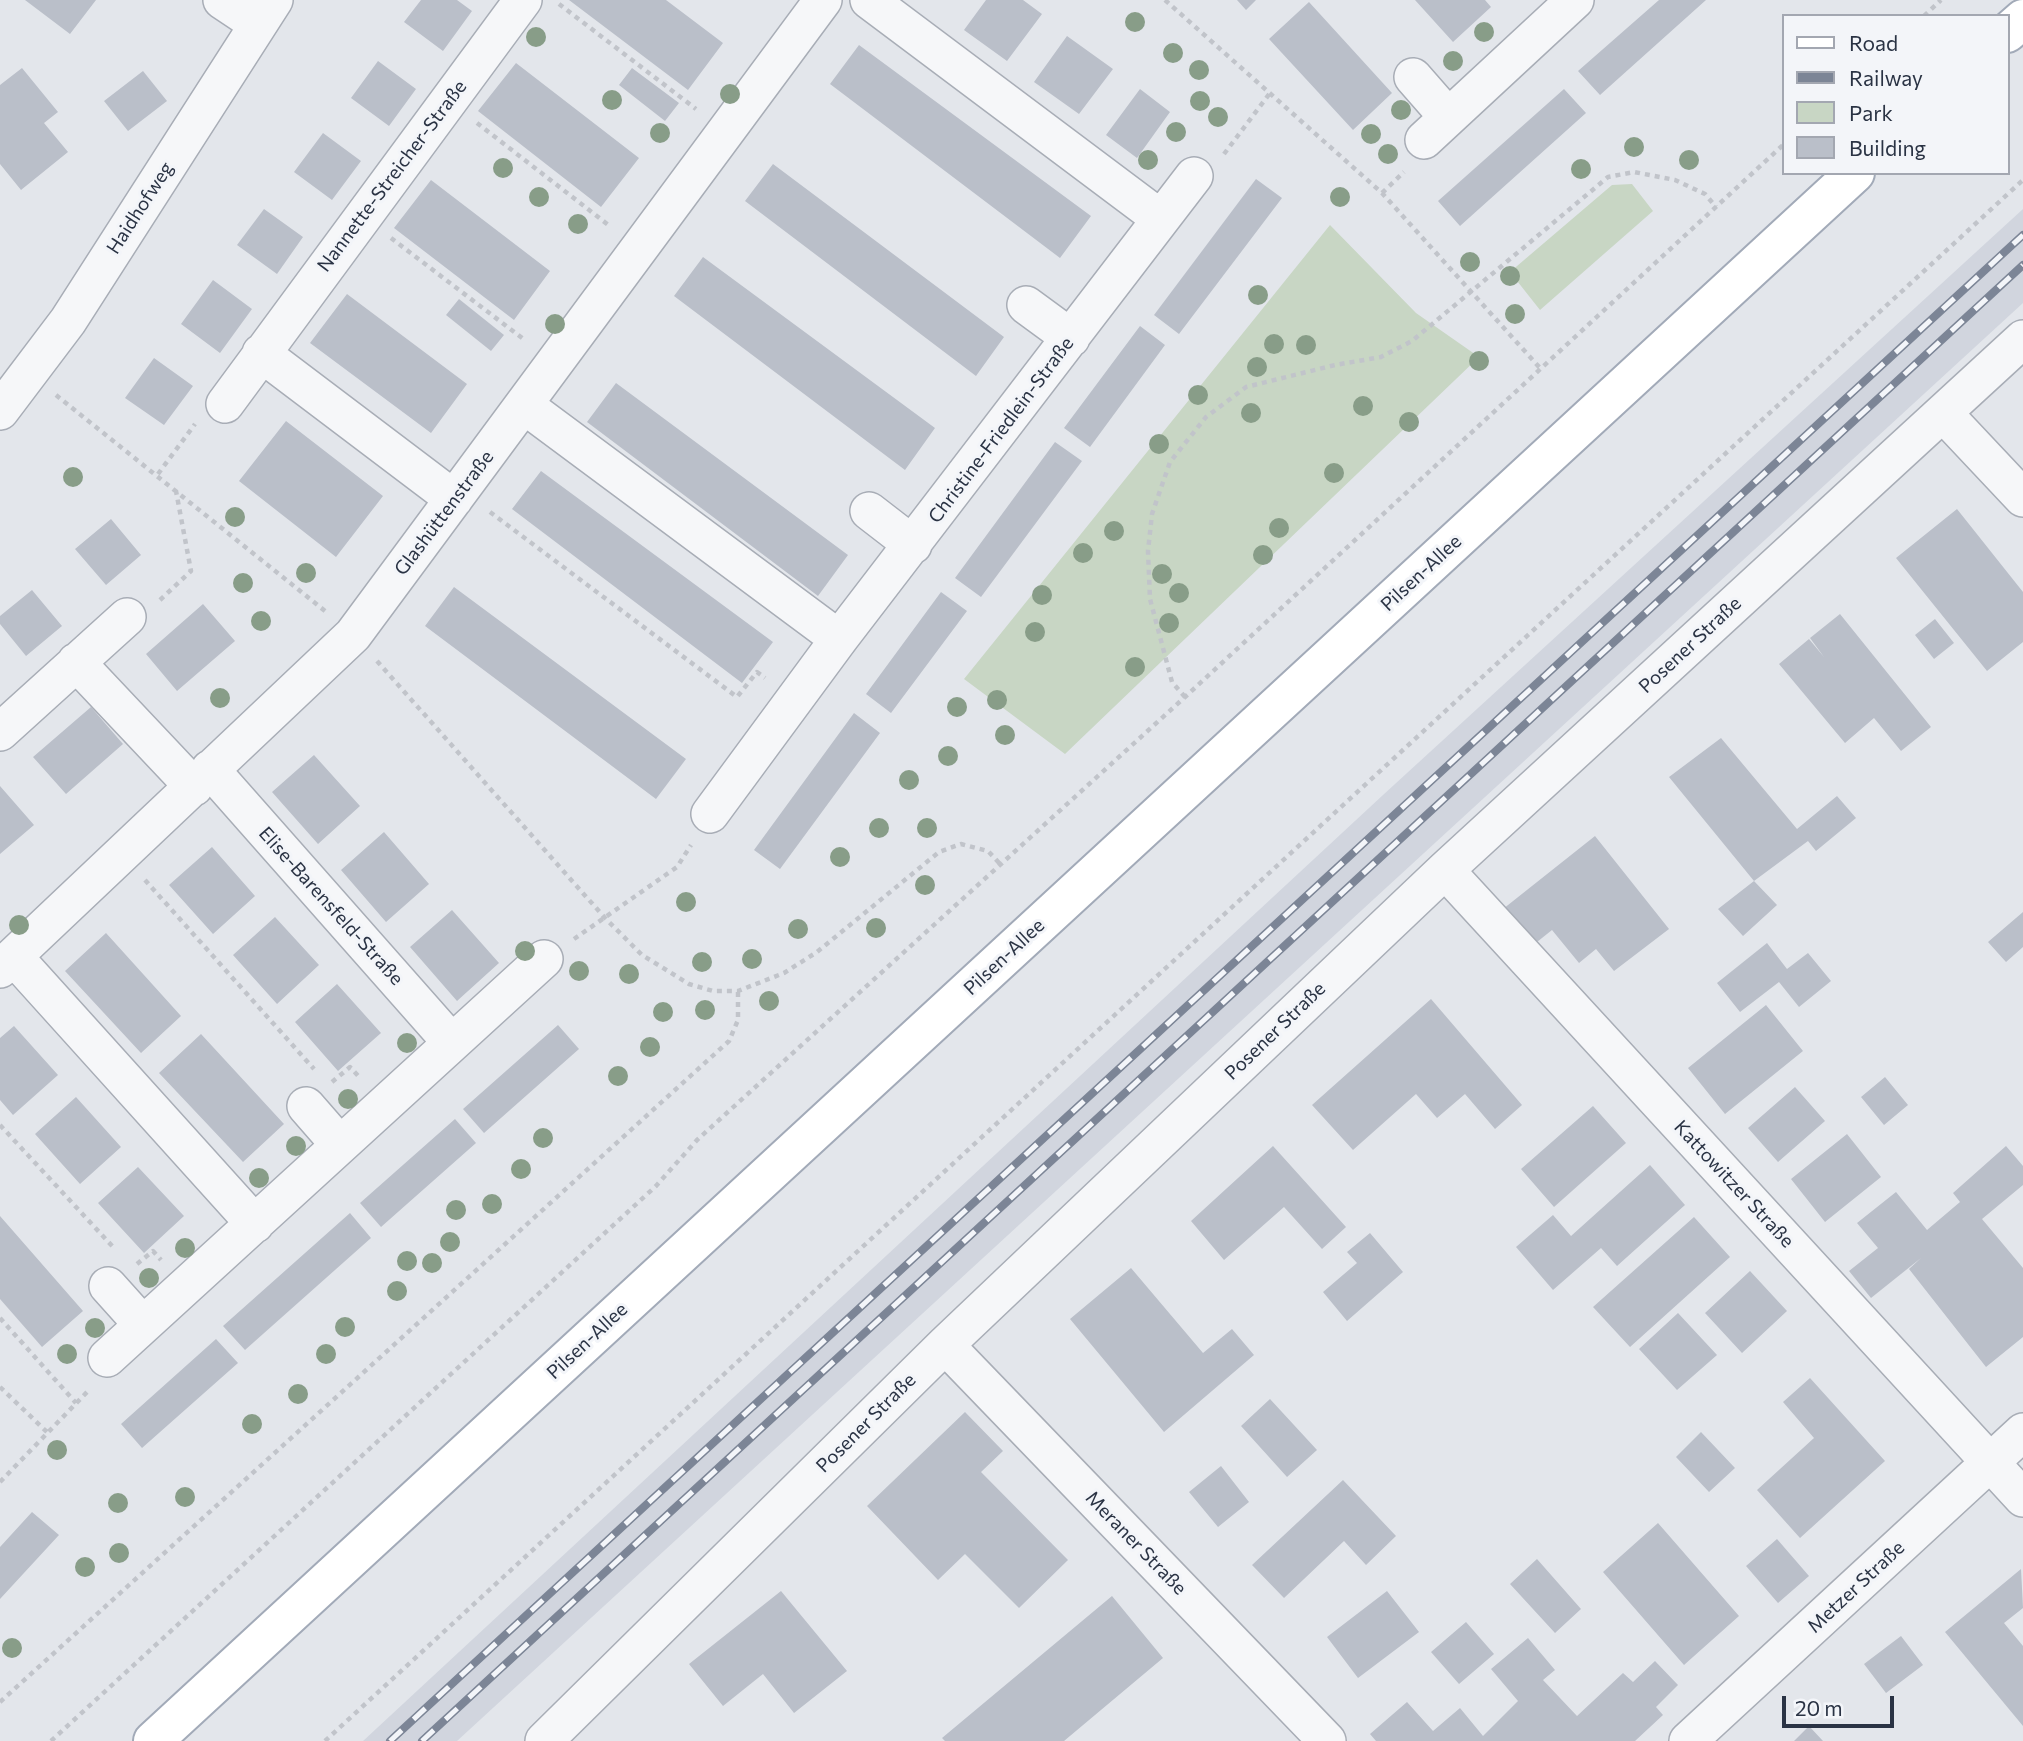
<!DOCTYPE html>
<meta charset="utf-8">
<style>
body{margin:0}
#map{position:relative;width:2023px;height:1741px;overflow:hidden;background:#e3e6eb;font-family:Commissioner,sans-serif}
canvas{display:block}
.legend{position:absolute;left:1782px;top:14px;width:228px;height:161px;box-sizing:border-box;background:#f3f5f9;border:2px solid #a3a7b1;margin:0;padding:9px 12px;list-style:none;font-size:21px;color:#2a3344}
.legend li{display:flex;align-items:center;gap:14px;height:35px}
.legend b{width:35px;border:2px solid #a3a7b1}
.scale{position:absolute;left:1782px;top:1696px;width:112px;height:32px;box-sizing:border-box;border:4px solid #2a3344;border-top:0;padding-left:9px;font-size:21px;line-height:24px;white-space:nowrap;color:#2a3344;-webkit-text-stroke:5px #f3f5f9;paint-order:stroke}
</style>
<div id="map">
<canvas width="2023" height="1741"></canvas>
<ul class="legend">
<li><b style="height:9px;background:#fff"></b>Road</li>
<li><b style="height:9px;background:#7c8596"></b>Railway</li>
<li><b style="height:19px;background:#c8d6c4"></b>Park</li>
<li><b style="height:19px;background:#babfc9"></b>Building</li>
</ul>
<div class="scale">20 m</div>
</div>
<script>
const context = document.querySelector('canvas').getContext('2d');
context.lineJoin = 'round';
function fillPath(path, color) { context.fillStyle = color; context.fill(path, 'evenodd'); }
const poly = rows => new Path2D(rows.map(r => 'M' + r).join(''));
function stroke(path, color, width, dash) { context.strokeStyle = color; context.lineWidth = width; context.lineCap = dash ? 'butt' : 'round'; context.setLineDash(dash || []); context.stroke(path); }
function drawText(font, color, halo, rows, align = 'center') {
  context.font = font + ' Commissioner,sans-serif'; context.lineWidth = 6; context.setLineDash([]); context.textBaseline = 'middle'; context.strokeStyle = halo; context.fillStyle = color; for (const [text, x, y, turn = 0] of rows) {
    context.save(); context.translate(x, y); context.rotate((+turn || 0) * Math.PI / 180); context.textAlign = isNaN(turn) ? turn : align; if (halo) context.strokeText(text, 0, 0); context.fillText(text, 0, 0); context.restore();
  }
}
fillPath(poly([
 [2023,209,2023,303,457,1741,363,1741,1383,795]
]), '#d1d5de');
fillPath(poly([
 [1632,184,1653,211,1540,310,1510,272,1612,185],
 [1330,225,1416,313,1479,357,1065,754,964,679]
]), '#c8d6c4');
fillPath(poly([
 [25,0,96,0,70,34],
 [421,0,457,0,472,11,443,51,404,22],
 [569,0,666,0,723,43,688,90],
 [986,0,1023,0,1042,14,1007,61,964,30],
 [1237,0,1256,0,1246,10],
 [1415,0,1485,0,1491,7,1453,42],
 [1659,0,1706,0,1600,95,1578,71],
 [1309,2,1392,93,1353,130,1269,39],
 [1067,36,1113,69,1079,114,1034,82],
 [859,45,1091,216,1060,258,830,84],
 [378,61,416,89,389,126,351,98],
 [516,63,639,158,601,207,478,111],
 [22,68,58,112,44,123,68,152,21,190,0,164,0,85],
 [632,68,679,103,665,121,619,85],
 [143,71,167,101,128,131,104,101],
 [1140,89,1170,112,1137,158,1106,135],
 [1564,89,1586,113,1460,226,1438,201],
 [323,133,361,161,332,200,294,172],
 [773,164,1004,337,976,376,745,201],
 [1256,179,1282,198,1179,334,1154,315],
 [431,180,550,271,514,320,394,228],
 [264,209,303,237,277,274,237,245],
 [703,257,935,428,905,470,674,296],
 [213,280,252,309,220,353,181,324],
 [347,294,467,384,431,433,310,343],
 [459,299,504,335,491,351,446,315],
 [1140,326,1165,345,1090,447,1064,428],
 [154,358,193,386,164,425,125,398],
 [616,383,848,555,818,596,587,422],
 [286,421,383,496,336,557,239,481],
 [1055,442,1082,461,981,597,955,578],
 [541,471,773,642,742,683,512,509],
 [1957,509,2023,592,2023,642,1987,671,1896,558],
 [111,519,141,555,106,585,75,549],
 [454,587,686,759,656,799,425,626],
 [32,590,62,626,26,656,0,624,0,616],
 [941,592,967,611,891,713,866,694],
 [203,604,235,641,177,691,146,654],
 [1840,614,1931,727,1901,751,1874,718,1845,743,1779,664,1809,639,1824,657,1810,638],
 [1935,619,1954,643,1934,659,1915,635],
 [91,707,123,744,66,794,33,757],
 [854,713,880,733,780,869,754,850],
 [1721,738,1797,829,1837,796,1856,818,1816,851,1808,841,1754,881,1669,777],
 [314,755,360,806,318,844,272,792],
 [0,786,34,825,0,854],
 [384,832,429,884,386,922,341,870],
 [1595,836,1669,929,1614,971,1596,949,1579,963,1552,930,1532,946,1503,909],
 [212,847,255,896,213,934,169,885],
 [1754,881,1777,905,1743,936,1718,909],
 [452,910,499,963,457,1001,410,947],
 [2023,912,2023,947,2006,962,1988,942],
 [275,917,319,965,277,1004,233,955],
 [106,933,181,1016,141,1053,65,971],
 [1767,943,1787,969,1808,953,1831,981,1799,1007,1779,982,1740,1012,1717,983],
 [337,984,381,1033,338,1071,295,1022],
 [1431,999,1522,1105,1495,1129,1465,1094,1437,1118,1416,1094,1353,1150,1312,1105],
 [1766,1005,1803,1051,1725,1114,1688,1068],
 [558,1025,579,1049,484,1133,463,1109],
 [14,1026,58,1075,13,1115,0,1100,0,1038],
 [201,1034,284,1124,243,1162,159,1073],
 [1885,1077,1908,1105,1884,1125,1861,1097],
 [1795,1087,1825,1121,1778,1162,1748,1128],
 [76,1097,121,1147,80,1184,35,1134],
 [1593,1106,1626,1143,1554,1207,1521,1169],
 [455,1119,476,1143,381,1227,360,1203],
 [1847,1134,1881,1177,1825,1222,1791,1179],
 [1273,1146,1346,1227,1322,1249,1284,1207,1224,1260,1191,1221],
 [2006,1146,2023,1166,2023,1185,1982,1219,2023,1268,2023,1337,1986,1367,1909,1269,1921,1258,1871,1298,1849,1271,1878,1248,1857,1223,1896,1192,1927,1230,1960,1202,1953,1193],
 [1650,1165,1685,1205,1617,1266,1601,1248,1553,1290,1516,1247,1553,1215,1571,1236],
 [138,1167,184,1216,144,1253,98,1203],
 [350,1213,371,1238,245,1350,223,1326],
 [0,1216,83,1311,42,1347,0,1299],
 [1694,1217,1730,1257,1630,1347,1593,1307],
 [1370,1233,1403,1272,1347,1321,1323,1292,1357,1263,1347,1252],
 [1131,1268,1203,1353,1232,1329,1254,1355,1164,1432,1070,1319],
 [1750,1271,1787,1311,1742,1353,1705,1313],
 [1678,1313,1717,1355,1677,1390,1639,1349],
 [216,1339,238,1363,142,1448,121,1424],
 [1810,1378,1885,1461,1800,1538,1757,1490,1814,1438,1783,1402],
 [1270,1399,1317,1450,1287,1477,1241,1426],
 [965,1412,1003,1451,981,1472,1068,1560,1019,1608,965,1554,938,1580,867,1506],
 [1701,1432,1735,1468,1709,1492,1676,1457],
 [1221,1466,1249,1502,1218,1527,1189,1492],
 [1343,1480,1396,1536,1366,1565,1344,1541,1284,1598,1252,1565],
 [32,1512,59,1535,0,1599,0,1547],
 [1658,1523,1739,1616,1684,1665,1603,1572],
 [1777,1539,1809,1576,1778,1603,1746,1566],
 [1537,1559,1581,1609,1555,1633,1510,1584],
 [2021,1569,2023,1608,2004,1623,2023,1646,2023,1726,1945,1632],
 [781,1591,847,1671,794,1713,763,1674,723,1706,689,1664],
 [1387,1591,1419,1632,1358,1678,1327,1637],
 [1112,1596,1163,1658,1064,1741,945,1741,942,1738],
 [1466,1622,1494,1654,1459,1684,1431,1652],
 [1901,1636,1923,1665,1886,1693,1864,1664],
 [1528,1638,1555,1670,1543,1680,1577,1716,1623,1673,1633,1682,1655,1661,1678,1685,1656,1707,1663,1715,1635,1741,1376,1741,1370,1734,1407,1702,1433,1731,1460,1708,1483,1736,1518,1701,1491,1669],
 [1809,1726,1823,1741,1794,1741]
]), '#babfc9');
const minor = poly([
 [222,0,258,24],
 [1413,77,1448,117],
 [1424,140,1575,0],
 [1161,219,1194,176],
 [1026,305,1071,338],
 [261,353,454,499],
 [225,404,523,0],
 [524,405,839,639],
 [0,411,68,321,274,0],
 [1943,413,2023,498],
 [869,511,913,545],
 [76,662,194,787],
 [0,732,127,617],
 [210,769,452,1043],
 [710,814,839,639,1161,219,869,0],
 [1445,870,2023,1498],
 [14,957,255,1224],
 [0,969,353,635,823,0],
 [306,1106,340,1145],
 [108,1286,143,1325],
 [945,1345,1327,1741],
 [107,1358,544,959],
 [544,1741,945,1345,1445,870,2023,339],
 [1688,1741,2023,1432]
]);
const major = poly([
 [2007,33,2023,19],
 [153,1741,1855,173]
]);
stroke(minor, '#a8adb6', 40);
stroke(major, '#a2aab8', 42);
stroke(poly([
 [1165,0,1382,193,1540,368],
 [559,4,696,109],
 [1924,16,1941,0],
 [477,123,611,227],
 [1224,154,1270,93],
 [1382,193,1404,172],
 [391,238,526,341],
 [56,395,325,611],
 [158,474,195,424],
 [490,512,737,697,757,672,765,678],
 [160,600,191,571,176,491],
 [377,661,605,918,642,955,689,984,713,991,738,991,784,973,817,952,939,852,961,844,988,851,1001,865],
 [1185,697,1172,682,1150,599,1148,551,1152,514,1170,462,1206,417,1246,387,1335,365,1381,357,1412,341,1608,177,1634,172,1675,180,1705,194,1716,207],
 [145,880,314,1069],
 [574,939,677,867,691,845],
 [332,1082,350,1067,360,1078],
 [0,1125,114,1248],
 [137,1264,153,1251,161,1260],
 [0,1318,76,1403],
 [0,1387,48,1433],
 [0,1482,89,1390],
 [0,1702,729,1041,738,1020,738,991],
 [51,1741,656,1186,697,1140,1185,697,1783,145],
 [325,1741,2023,180]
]), '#c1c4ca', 4.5, [5, 5]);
stroke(minor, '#f6f7f9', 37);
stroke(major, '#fff', 38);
const rail = poly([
 [390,1741,2023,235],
 [422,1741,2023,265]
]);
stroke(rail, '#7c8596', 8);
stroke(rail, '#f3f5f9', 5, [16]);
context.fillStyle = '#889d88';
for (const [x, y] of [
 [1135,22],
 [1484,32],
 [536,37],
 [1173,53],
 [1453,61],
 [1199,70],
 [730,94],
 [612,100],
 [1200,101],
 [1401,110],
 [1218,117],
 [1176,132],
 [660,133],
 [1371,134],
 [1634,147],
 [1388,154],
 [1148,160],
 [1689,160],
 [503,168],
 [1581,169],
 [539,197],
 [1340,197],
 [578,224],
 [1470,262],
 [1510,276],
 [1258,295],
 [1515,314],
 [555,324],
 [1274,344],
 [1306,345],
 [1479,361],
 [1257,367],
 [1198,395],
 [1363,406],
 [1251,413],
 [1409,422],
 [1159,444],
 [1334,473],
 [73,477],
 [235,517],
 [1279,528],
 [1114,531],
 [1083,553],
 [1263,555],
 [306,573],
 [1162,574],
 [243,583],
 [1179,593],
 [1042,595],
 [261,621],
 [1169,623],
 [1035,632],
 [1135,667],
 [220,698],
 [997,700],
 [957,707],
 [1005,735],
 [948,756],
 [909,780],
 [879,828],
 [927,828],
 [840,857],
 [925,885],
 [686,902],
 [19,925],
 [876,928],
 [798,929],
 [525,951],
 [752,959],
 [702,962],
 [579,971],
 [629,974],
 [769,1001],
 [705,1010],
 [663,1012],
 [407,1043],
 [650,1047],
 [618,1076],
 [348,1099],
 [543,1138],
 [296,1146],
 [521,1169],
 [259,1178],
 [492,1204],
 [456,1210],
 [450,1242],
 [185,1248],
 [407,1261],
 [432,1263],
 [149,1278],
 [397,1291],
 [345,1327],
 [95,1328],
 [67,1354],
 [326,1354],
 [298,1394],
 [252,1424],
 [57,1450],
 [185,1497],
 [118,1503],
 [119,1553],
 [85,1567],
 [12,1648]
]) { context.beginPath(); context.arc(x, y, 10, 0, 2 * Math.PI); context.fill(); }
drawText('19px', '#2a3344', '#f3f5f9', [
 ["Nannette-Streicher-Straße",392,176,-53],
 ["Haidhofweg",140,208,-57],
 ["Christine-Friedlein-Straße",1001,430,-53],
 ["Glashüttenstraße",444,513,-53],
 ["Pilsen-Allee",1421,573,-43],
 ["Posener Straße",1690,645,-43],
 ["Elise-Barensfeld-Straße",331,906,48],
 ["Pilsen-Allee",1004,957,-43],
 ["Posener Straße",1275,1031,-44],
 ["Kattowitzer Straße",1734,1184,47],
 ["Pilsen-Allee",587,1341,-43],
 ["Posener Straße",866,1423,-45],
 ["Meraner Straße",1136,1543,46],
 ["Metzer Straße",1856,1587,-43]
]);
</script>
